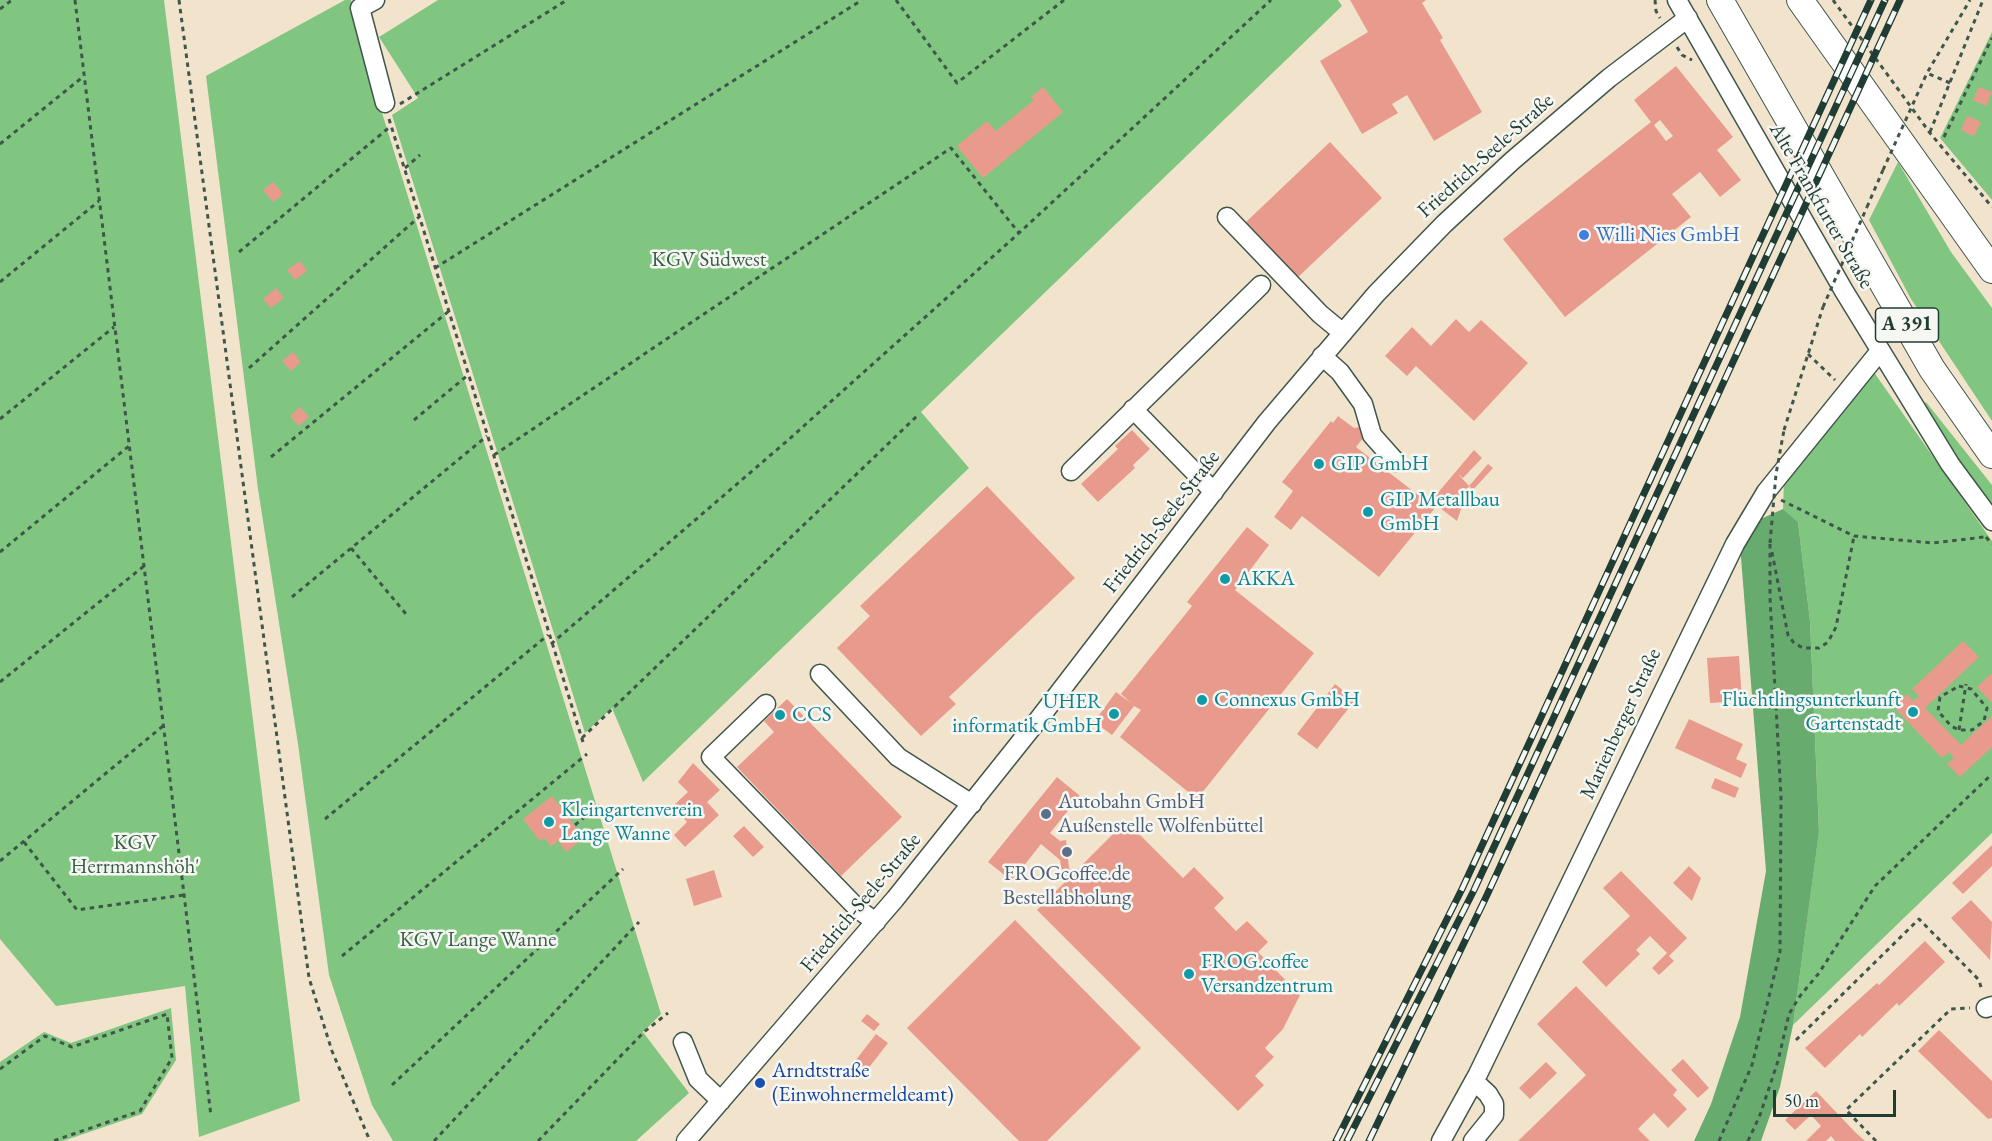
<!DOCTYPE html>
<meta charset="utf-8">
<style>
body{margin:0}
#map{position:relative;width:1992px;height:1141px;overflow:hidden;background:#f2e4cc;font-family:"EB Garamond",serif}
canvas{display:block}
.scale{position:absolute;left:1773px;top:1090px;width:123px;height:27px;box-sizing:border-box;border:3px solid #1f3d34;border-top:0;padding-left:8px;font-size:18px;line-height:21px;white-space:nowrap;color:#1f3d34;-webkit-text-stroke:4px #f6f6f2;paint-order:stroke}
</style>
<div id="map">
<canvas width="1992" height="1141"></canvas>
<div class="scale">50 m</div>
</div>
<script>
const context = document.querySelector('canvas').getContext('2d');
context.lineJoin = 'round';
function fillPath(path, color) { context.fillStyle = color; context.fill(path, 'evenodd'); }
const poly = rows => new Path2D(rows.map(r => 'M' + r).join(''));
function stroke(path, color, width, dash) { context.strokeStyle = color; context.lineWidth = width; context.lineCap = dash ? 'butt' : 'round'; context.setLineDash(dash || []); context.stroke(path); }
function drawText(font, color, halo, rows, align = 'center') {
  context.font = font + ' "EB Garamond",serif'; context.lineWidth = 5; context.setLineDash([]); context.textBaseline = 'middle'; context.strokeStyle = halo; context.fillStyle = color; for (const [text, x, y, turn = 0] of rows) {
    context.save(); context.translate(x, y); context.rotate((+turn || 0) * Math.PI / 180); context.textAlign = isNaN(turn) ? turn : align; if (halo) context.strokeText(text, 0, 0); context.fillText(text, 0, 0); context.restore();
  }
}
fillPath(poly([
 [0,0,164,0,300,1101,199,1137,185,986,56,1006,0,939],
 [345,0,351,0,379,103,661,1014,643,1032,689,1093,636,1141,393,1141,372,1105,329,975,298,744,258,489,206,76],
 [438,0,1338,0,1342,6,921,412,969,468,643,782,612,708,585,733,392,115,418,98,379,37],
 [1992,32,1992,200,1940,138],
 [1898,162,1951,252,1992,308,1992,421,1911,299,1869,220],
 [1871,368,1992,541,1992,833,1793,1025,1819,831,1810,621,1798,522,1783,509,1784,479],
 [1926,402,1992,485,1992,507,1954,455,1923,404],
 [171,1008,176,1060,142,1114,63,1141,0,1141,0,1062,44,1032,71,1043]
]), '#81c680');
fillPath(poly([
 [1783,509,1798,522,1810,621,1819,832,1793,1025,1780,1087,1761,1141,1694,1141,1711,1104,1740,1017,1766,871,1740,545,1754,522]
]), '#68ab6e');
fillPath(poly([
 [1350,0,1426,0,1422,3,1443,38,1440,40,1482,112,1434,141,1407,95,1392,104,1398,113,1362,134,1320,61,1368,32],
 [1676,66,1733,137,1717,150,1741,180,1720,197,1700,172,1672,194,1691,217,1565,317,1503,239,1651,122,1634,100],
 [1660,120,1673,136,1666,141,1654,125],
 [1043,87,1063,112,983,178,957,146,987,121,996,131,1034,100,1031,97],
 [1979,87,1992,92,1986,106,1973,100],
 [1967,116,1981,122,1974,136,1961,130],
 [1330,142,1382,198,1297,278,1245,223],
 [273,182,283,194,273,202,263,190],
 [300,261,307,271,295,280,287,270],
 [276,288,284,298,271,308,263,299],
 [1456,319,1469,332,1481,320,1528,363,1474,421,1416,366,1407,376,1385,356,1412,327,1431,346],
 [293,352,301,362,291,371,282,361],
 [300,407,309,417,299,426,290,416],
 [1338,416,1354,428,1359,427,1364,437,1356,447,1435,508,1379,577,1302,516,1291,530,1274,517,1293,491,1282,482,1331,421,1333,423],
 [1132,430,1150,449,1133,465,1135,468,1098,502,1081,484,1118,449,1115,446],
 [1474,450,1482,458,1463,478,1458,474,1469,486,1457,521,1431,501],
 [1488,464,1493,468,1473,490,1469,486],
 [987,486,1075,578,949,697,956,704,921,736,837,648,870,616,860,606],
 [1247,527,1269,545,1235,590,1314,653,1197,799,1120,737,1141,710,1134,706,1112,735,1094,722,1116,692,1131,703,1121,694,1192,606,1187,602],
 [1963,641,1979,657,1925,708,1961,745,1992,716,1992,747,1960,777,1947,764,1954,758,1949,752,1942,758,1894,707,1907,694,1913,701,1919,696,1912,689],
 [1739,656,1742,701,1710,703,1707,658],
 [1992,673,1992,703,1977,687],
 [1335,684,1355,700,1317,749,1297,734],
 [787,699,902,817,841,876,737,767,774,732,764,721],
 [1689,719,1743,744,1736,759,1747,764,1741,778,1675,748],
 [693,763,720,790,707,802,719,815,685,847,674,835,687,822,673,806,688,792,678,782],
 [1057,777,1080,796,1050,833,1060,841,1066,840,1069,868,1074,873,1126,821,1183,878,1194,867,1224,898,1214,908,1236,931,1247,921,1268,942,1258,952,1300,995,1283,1029,1265,1048,1274,1057,1255,1076,1264,1085,1238,1111,1037,910,1069,878,1062,873,1060,860,1041,844,1012,881,988,862],
 [1715,778,1739,788,1735,798,1711,788],
 [552,796,584,838,566,852,558,841,551,846,544,838,540,841,523,819],
 [744,826,764,847,753,857,733,836],
 [1992,845,1992,866,1963,894,1952,883],
 [1689,866,1701,878,1692,901,1673,883],
 [714,870,722,897,694,906,686,879],
 [1621,871,1687,938,1669,956,1674,961,1659,975,1652,968,1667,953,1650,936,1636,950,1640,954,1606,987,1582,962,1630,916,1603,888],
 [1971,900,1992,922,1990,960,1951,918],
 [1015,920,1141,1048,1047,1141,1019,1141,907,1028],
 [1925,941,1945,962,1899,1006,1897,1003,1862,1037,1860,1034,1825,1068,1805,1048,1877,983,1879,985],
 [1576,986,1677,1090,1673,1095,1687,1109,1668,1128,1654,1113,1638,1129,1650,1141,1518,1141,1586,1075,1537,1024],
 [867,1014,880,1024,874,1031,861,1021],
 [1939,1030,1992,1081,1992,1118,1988,1119,1918,1051],
 [876,1034,888,1043,864,1074,852,1065],
 [1683,1059,1709,1088,1698,1098,1671,1070],
 [1546,1062,1557,1073,1530,1099,1519,1088],
 [1816,1091,1856,1133,1865,1141,1835,1141,1831,1136,1826,1141,1806,1141,1821,1126,1811,1115,1795,1130,1785,1120]
]), '#e89b8c');
const minor = poly([
 [375,0,360,8,385,103],
 [1677,0,1844,291,1950,464,1992,521],
 [1227,217,1320,314,1343,333],
 [1322,356,1340,372,1363,404,1372,435,1396,462],
 [1133,409,1214,492],
 [1071,471,1261,285],
 [820,674,898,757,972,804],
 [766,704,711,757,859,910,876,922],
 [1986,1008,1992,1006],
 [683,1042,698,1079,721,1101],
 [686,1141,895,899,1038,720,1267,422,1376,294,1444,224,1512,161,1609,78,1688,18],
 [1441,1141,1478,1074,1735,544,1766,492,1880,351],
 [1473,1141,1494,1115,1494,1104,1488,1094,1474,1081]
]);
const highway = poly([
 [1720,0,1932,369,1992,455],
 [1800,0,1992,270]
]);
stroke(minor, '#3f564b', 21);
stroke(highway, '#3f564b', 28);
stroke(poly([
 [75,0,211,1116],
 [179,0,309,978,332,1051,370,1141],
 [896,0,957,83,1064,0],
 [1655,0,1656,11,1660,18],
 [1833,0,1930,133,1992,207],
 [0,9,12,0],
 [1677,47,1682,55,1692,60],
 [1950,83,1927,73,1970,0],
 [400,104,567,0],
 [389,119,583,742],
 [1930,132,1983,0],
 [1944,137,1992,38],
 [0,144,84,76],
 [405,168,420,155],
 [1867,207,1883,170],
 [239,252,391,126],
 [435,268,862,0],
 [0,282,99,201],
 [1808,354,1835,380],
 [249,368,420,216],
 [0,419,114,327],
 [414,420,468,375],
 [1784,430,1823,307],
 [494,455,951,148,1019,233],
 [271,457,449,311],
 [1781,500,1854,536,1933,543,1984,537],
 [1986,537,1992,544],
 [351,548,406,614],
 [0,552,129,446],
 [1772,552,1788,635,1794,643,1803,648,1819,648,1828,642,1836,627,1854,536],
 [292,597,487,436],
 [551,644,787,441,1019,233,1271,0],
 [0,682,144,566],
 [1959,686,1971,689,1987,708,1984,721,1972,730,1959,730,1951,726,1938,711,1940,697,1959,686],
 [1959,730,1966,684],
 [582,738,917,416],
 [325,819,548,635],
 [575,825,602,803],
 [24,842,77,910,184,895],
 [0,861,163,726],
 [342,956,587,754],
 [1796,1040,1919,919,1979,980,1982,991],
 [0,1069,45,1036,72,1047,167,1014,172,1058,140,1111,53,1141],
 [392,1085,623,869],
 [434,1141,639,922],
 [538,1141,644,1032,668,1013],
 [1719,1141,1752,1065,1780,952,1781,797,1770,598,1770,543],
 [1748,1141,1760,1115,1778,1061,1789,1014,1800,996,1819,973,1875,886,1992,774],
 [1876,1141,1846,1110,1951,1009,1970,1008]
]), '#3f564b', 3, [4.5, 4.5]);
stroke(minor, '#fff', 18);
stroke(highway, '#fff', 26);
const rail = poly([
 [1336,1141,1462,889,1871,0],
 [1347,1141,1474,890,1885,0],
 [1369,1141,1487,895,1900,0]
]);
stroke(rail, '#1f3d34', 7);
stroke(rail, '#f6f6f2', 4.5, [14]);
stroke(poly([
 [1883,170,1927,73],
 [1823,307,1867,207],
 [1770,543,1776,474,1784,430]
]), '#3f564b', 3, [4.5, 4.5]);
for (const [x, y, r, color] of [
 [1584,235,6,"#3f7fe0"],
 [1319,464,6,"#0f9aa8"],
 [1368,512,6,"#0f9aa8"],
 [1225,579,6,"#0f9aa8"],
 [1202,700,6,"#0f9aa8"],
 [1913,712,6,"#0f9aa8"],
 [1114,714,6,"#0f9aa8"],
 [780,715,6,"#0f9aa8"],
 [1046,814,6,"#5c6f8a"],
 [549,822,6,"#0f9aa8"],
 [1067,852,6,"#5c6f8a"],
 [1189,974,6,"#0f9aa8"],
 [760,1083,6,"#1a4fb4"]
]) { const dot = new Path2D(); dot.arc(x, y, r, 0, 2 * Math.PI); context.fillStyle = color; context.fill(dot); stroke(dot, '#f6f6f2', 2); }
for (const [x, y, w] of [
 [1907,325,63]
]) { const box = new Path2D(); box.roundRect(x - w / 2, y - 17, w, 34, 4.5); context.fillStyle = '#f6f6f2'; context.fill(box); stroke(box, '#1f3d34', 1.5); }
drawText('bold 20px', '#1f3d34', null, [
 ["A 391",1907,325]
]);
drawText('21px', '#1f3d34', '#f6f6f2', [
 ["Friedrich-Seele-Straße",1486,156,-42],
 ["Alte Frankfurter Straße",1821,206,60],
 ["Friedrich-Seele-Straße",1162,522,-52],
 ["Marienberger Straße",1621,724,-65],
 ["Friedrich-Seele-Straße",861,903,-50]
]);
drawText('21px', '#366cbe', '#f6f6f2', [
 ["Willi Nies GmbH",1596,235]
], 'left');
drawText('21px', '#385f47', '#f6f6f2', [
 ["KGV Südwest",709,260],
 ["KGV",135,843],
 ["Herrmannshöh'",135,867],
 ["KGV Lange Wanne",478,940]
]);
drawText('21px', '#0d838f', '#f6f6f2', [
 ["GIP GmbH",1331,464],
 ["GIP Metallbau",1380,500],
 ["GmbH",1380,524],
 ["AKKA",1237,579],
 ["Connexus GmbH",1214,700],
 ["Flüchtlingsunterkunft",1901,700,"right"],
 ["Gartenstadt",1901,724,"right"],
 ["UHER",1102,702,"right"],
 ["informatik GmbH",1102,726,"right"],
 ["CCS",792,715],
 ["Kleingartenverein",561,810],
 ["Lange Wanne",561,834],
 ["FROG.coffee",1201,962],
 ["Versandzentrum",1201,986]
], 'left');
drawText('21px', '#4e5e75', '#f6f6f2', [
 ["Autobahn GmbH",1058,802],
 ["Außenstelle Wolfenbüttel",1058,826],
 ["FROGcoffee.de",1067,874,"center"],
 ["Bestellabholung",1067,898,"center"]
], 'left');
drawText('21px', '#164399', '#f6f6f2', [
 ["Arndtstraße",772,1071],
 ["(Einwohnermeldeamt)",772,1095]
], 'left');
</script>
